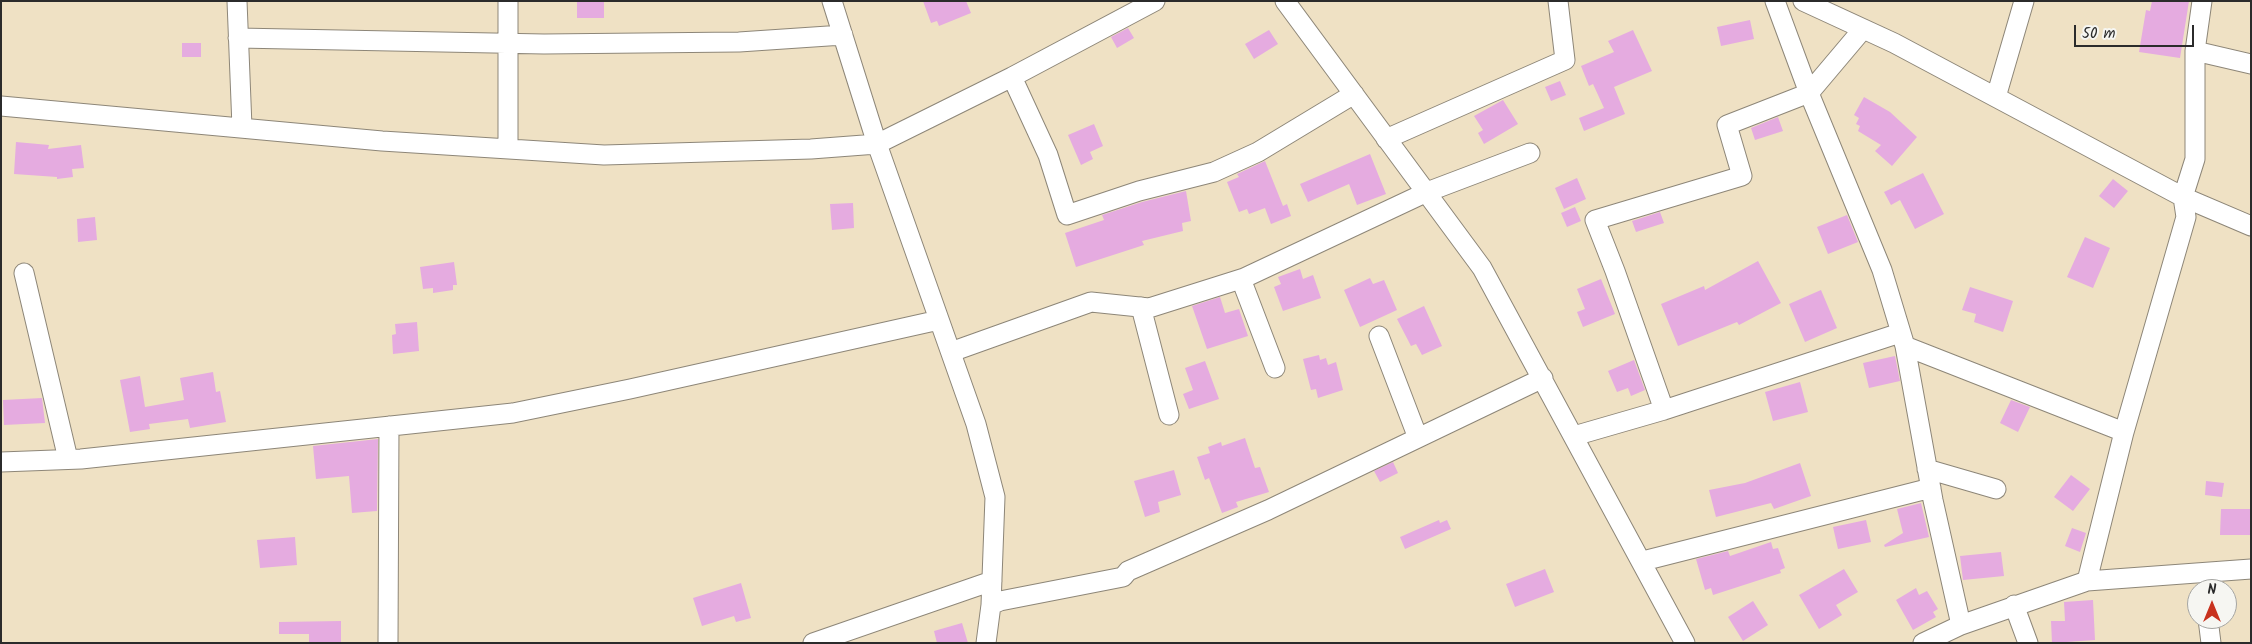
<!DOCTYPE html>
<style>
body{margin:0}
#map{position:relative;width:2252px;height:644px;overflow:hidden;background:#efe1c4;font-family:Kalam,sans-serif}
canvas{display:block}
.frame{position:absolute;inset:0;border:2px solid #2b2b2b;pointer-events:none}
.north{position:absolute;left:2187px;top:579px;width:50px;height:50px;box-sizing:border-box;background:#f6f6f2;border:1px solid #a5a5a2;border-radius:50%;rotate:0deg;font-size:14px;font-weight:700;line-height:20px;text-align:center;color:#2b2b2b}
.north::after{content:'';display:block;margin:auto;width:18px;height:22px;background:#c8321e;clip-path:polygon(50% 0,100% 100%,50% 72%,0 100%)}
.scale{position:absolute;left:2074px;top:25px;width:120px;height:22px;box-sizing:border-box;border:2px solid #2b2b2b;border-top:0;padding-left:6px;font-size:15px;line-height:18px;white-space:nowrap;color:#2b2b2b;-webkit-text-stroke:4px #f6f6f2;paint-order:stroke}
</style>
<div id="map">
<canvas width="2252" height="644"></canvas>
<div class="frame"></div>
<div class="north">N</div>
<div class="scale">50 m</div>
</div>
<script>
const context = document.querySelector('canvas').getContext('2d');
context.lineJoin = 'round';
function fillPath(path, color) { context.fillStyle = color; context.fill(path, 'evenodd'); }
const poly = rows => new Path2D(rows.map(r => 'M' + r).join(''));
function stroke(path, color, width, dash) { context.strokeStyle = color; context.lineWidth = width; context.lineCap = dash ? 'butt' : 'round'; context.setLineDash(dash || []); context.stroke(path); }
fillPath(poly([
 [577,1,604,1,604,18,577,18],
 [923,1,966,1,971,13,939,26,937,21,931,23],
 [2152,1,2189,1,2180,58,2139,52,2146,10,2150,11],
 [1750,20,1754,39,1721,46,1717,27],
 [1128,28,1134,38,1117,48,1111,37],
 [1269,30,1278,44,1254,59,1245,44],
 [1633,30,1652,71,1614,87,1625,114,1584,131,1579,118,1604,108,1593,84,1589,86,1581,66,1614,52,1608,41],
 [182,43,201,43,201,57,182,57],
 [1560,81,1566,95,1551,101,1545,87],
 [1864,97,1890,112,1917,137,1892,166,1875,151,1881,145,1858,131,1860,126,1856,124,1859,118,1854,115],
 [1503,100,1518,124,1484,144,1478,133,1483,130,1474,116],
 [1778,117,1783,131,1755,140,1751,128],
 [1094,124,1103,146,1090,152,1093,159,1081,165,1068,135],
 [16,142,49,145,48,149,81,145,84,168,72,169,73,177,57,179,57,177,14,174],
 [1370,154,1386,194,1357,205,1349,184,1308,202,1300,184],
 [1265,161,1283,206,1287,204,1291,216,1271,224,1265,208,1249,214,1247,209,1239,212,1227,182,1239,177,1237,174],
 [1923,173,1944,214,1915,229,1900,200,1891,205,1884,192],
 [1577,178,1586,199,1564,209,1555,188],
 [2113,179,2128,191,2114,208,2099,196],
 [1186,191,1191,221,1182,223,1183,231,1142,241,1144,245,1076,267,1065,233,1104,220,1102,215,1142,202],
 [853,203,854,228,832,230,830,204],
 [1575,207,1581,221,1567,227,1561,213],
 [1660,212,1664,223,1636,232,1632,221],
 [1847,215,1858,242,1828,254,1817,227],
 [95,217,97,240,78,242,77,219],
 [2085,237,2110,248,2093,288,2067,277],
 [1758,261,1781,303,1739,325,1737,322,1678,346,1661,304,1704,286,1705,290],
 [454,262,457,285,453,285,453,290,433,293,433,288,423,289,420,267],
 [1300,269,1303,279,1313,275,1321,298,1283,311,1274,287,1281,284,1278,277],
 [1370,278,1373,284,1384,280,1397,310,1360,327,1344,290],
 [1601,279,1615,314,1583,327,1577,312,1585,309,1577,289],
 [1970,287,2013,301,2003,332,1974,322,1976,314,1962,310],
 [1821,290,1837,328,1805,342,1789,304],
 [1220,297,1225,313,1239,309,1248,336,1207,349,1192,306],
 [1424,306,1442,346,1422,355,1416,344,1411,346,1397,319],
 [417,322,419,351,393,354,392,335,396,334,395,324],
 [1319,355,1320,360,1326,358,1328,365,1336,362,1343,390,1318,398,1316,389,1311,390,1303,359],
 [1895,356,1900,381,1869,388,1863,363],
 [1634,360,1645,390,1631,396,1628,388,1617,392,1608,371],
 [1205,361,1219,399,1189,409,1183,394,1193,390,1185,368],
 [213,372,216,392,220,391,226,422,190,428,188,419,149,424,150,429,130,432,120,380,140,376,145,407,184,400,180,378],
 [1800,382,1808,412,1773,421,1765,392],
 [42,398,45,423,4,425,3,400],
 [2011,400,2030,407,2018,432,2000,423],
 [1245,438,1255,468,1260,467,1269,492,1236,502,1238,507,1222,513,1209,478,1205,480,1197,457,1210,453,1208,447,1221,442,1222,446],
 [378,439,377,511,352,513,349,476,316,479,313,446],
 [1393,462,1398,473,1380,482,1374,471],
 [1800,463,1811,496,1774,509,1771,503,1716,517,1709,490,1745,483],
 [1174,470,1181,495,1158,502,1160,512,1145,517,1134,481],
 [2071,475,2090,489,2073,511,2054,497],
 [2206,481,2224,483,2222,497,2205,495],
 [1921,503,1929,537,1885,547,1884,545,1903,533,1897,509],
 [2221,509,2251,509,2251,535,2220,535],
 [1439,520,1440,523,1447,520,1451,529,1405,549,1400,537],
 [1866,520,1871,542,1838,549,1833,527],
 [2072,528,2086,533,2080,552,2065,546],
 [295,537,297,565,260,568,257,540],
 [1771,542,1773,549,1778,548,1785,568,1780,570,1781,573,1713,595,1711,588,1705,590,1696,559,1728,551,1730,556],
 [2001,552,2004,576,1963,580,1960,556],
 [1545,569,1554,592,1515,607,1506,584],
 [1844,569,1858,592,1836,605,1842,615,1819,629,1799,595],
 [741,583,751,618,736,622,734,616,702,626,693,598],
 [1916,588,1919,595,1927,591,1938,609,1933,612,1936,617,1913,630,1896,600],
 [2093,600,2095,640,2052,643,2051,621,2065,621,2064,602],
 [1753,601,1768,625,1743,641,1728,617],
 [341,621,341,643,309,643,309,634,279,634,279,622],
 [962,623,968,643,937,643,934,631]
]), '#e5abe0');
const street = poly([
 [237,1,242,127],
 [508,1,508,149],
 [832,1,877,144,976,424,995,497,991,605,986,643],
 [1285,1,1482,268,1685,643],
 [1775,1,1809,93,1882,270,1905,346,1933,500,1961,625],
 [1803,1,1894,43,2183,197,2251,226],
 [238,38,544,44,739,42,843,35],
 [2195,51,2251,64],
 [1012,77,1048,155,1067,215,1139,191,1214,172,1258,152,1354,94],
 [1996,97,2024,1],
 [1,106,382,141,604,155,811,149,877,144,1012,77,1155,1],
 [1386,139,1565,60,1558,1],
 [24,273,68,459],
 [1241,279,1275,368],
 [1141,307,1169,415],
 [1379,336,1418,438],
 [1905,346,2124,432,2186,217,2183,197,2195,159,2195,51,2202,1],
 [951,352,1091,302,1149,308,1244,278,1427,192,1530,153],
 [1664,410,1615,271,1595,220,1742,176,1727,125,1809,93,1863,29],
 [1574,436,1664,410,1900,333],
 [1,462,81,459,513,413,630,389,939,320],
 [1927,469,1996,489],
 [1643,561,1931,488],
 [2087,581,2251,569],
 [991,605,1000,601,1123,577,1128,571,1268,510,1543,378],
 [2014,605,2028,643],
 [2208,619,2211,643],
 [388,643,389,426],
 [813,643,992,581],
 [1923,643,1961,625,2087,581,2124,432]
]);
stroke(street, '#8d8678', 21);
stroke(street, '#fff', 19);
</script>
